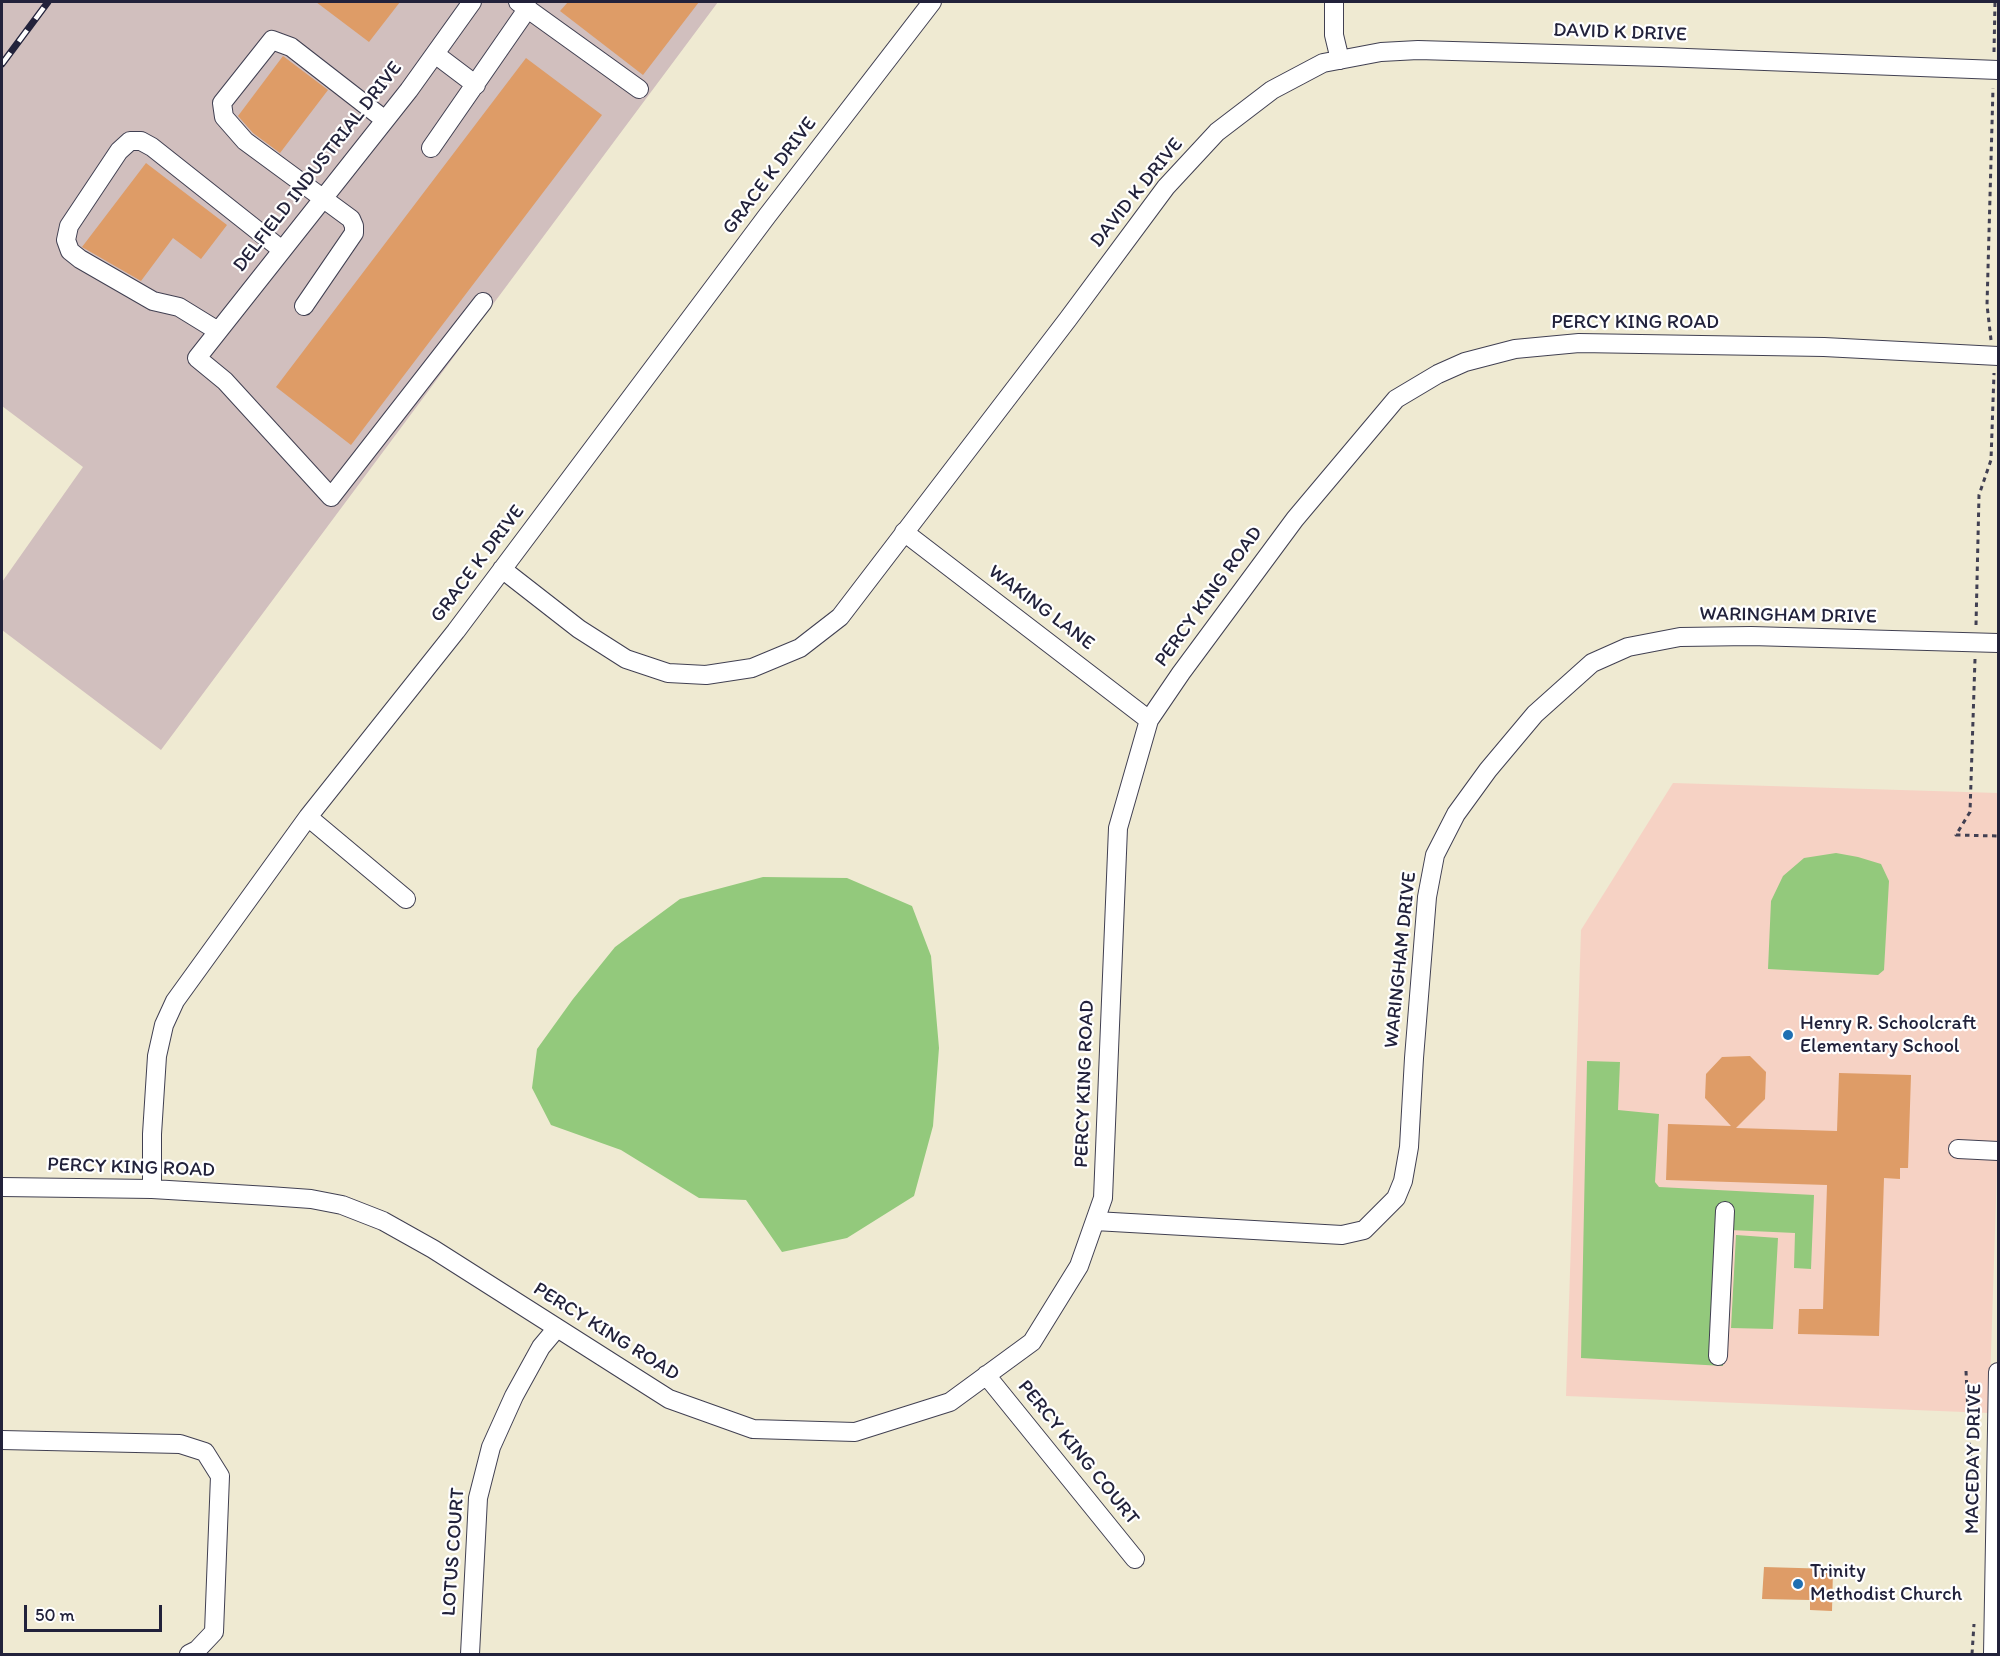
<!DOCTYPE html>
<style>
body{margin:0}
#map{position:relative;width:2000px;height:1656px;overflow:hidden;background:#efead2;font-family:Itim,sans-serif}
canvas{display:block}
.frame{position:absolute;inset:0;border:3px solid #22223b;pointer-events:none}
.scale{position:absolute;left:24px;top:1605px;width:138px;height:27px;box-sizing:border-box;border:3px solid #22223b;border-top:0;padding-left:8px;font-size:18px;line-height:21px;white-space:nowrap;color:#22223b;-webkit-text-stroke:4px #fff;paint-order:stroke}
</style>
<div id="map">
<canvas width="2000" height="1656"></canvas>
<div class="frame"></div>
<div class="scale">50 m</div>
</div>
<script>
const context = document.querySelector('canvas').getContext('2d');
context.lineJoin = 'round';
function fillPath(path, color) { context.fillStyle = color; context.fill(path, 'evenodd'); }
const poly = rows => new Path2D(rows.map(r => 'M' + r).join(''));
function stroke(path, color, width, dash) { context.strokeStyle = color; context.lineWidth = width; context.lineCap = dash ? 'butt' : 'round'; context.setLineDash(dash || []); context.stroke(path); }
function drawText(font, color, halo, rows, align = 'center') {
  context.font = font + ' Itim,sans-serif'; context.lineWidth = 4.5; context.setLineDash([]); context.textBaseline = 'middle'; context.strokeStyle = halo; context.fillStyle = color; for (const [text, x, y, turn = 0] of rows) {
    context.save(); context.translate(x, y); context.rotate((+turn || 0) * Math.PI / 180); context.textAlign = isNaN(turn) ? turn : align; if (halo) context.strokeText(text, 0, 0); context.fillText(text, 0, 0); context.restore();
  }
}
fillPath(poly([
 [1673,783,1998,793,1998,1140,1989,1413,1566,1396,1581,930]
]), '#f6d2c4');
fillPath(poly([
 [2,2,718,2,161,750,2,630,2,582,83,467,2,406]
]), '#d1bfbe');
fillPath(poly([
 [1836,853,1858,857,1881,864,1889,881,1884,970,1878,975,1768,969,1771,901,1783,876,1804,858],
 [763,877,847,878,912,906,931,956,939,1048,933,1126,914,1196,847,1238,782,1252,746,1200,699,1198,621,1150,551,1125,532,1088,537,1049,573,999,615,947,680,899],
 [1587,1061,1620,1062,1618,1110,1659,1114,1655,1182,1659,1187,1814,1195,1811,1269,1794,1268,1795,1233,1730,1230,1723,1366,1581,1358],
 [1736,1235,1778,1238,1773,1329,1731,1328]
]), '#93c97c');
fillPath(poly([
 [316,2,400,2,369,42],
 [568,2,699,2,643,75,560,11],
 [283,56,328,90,280,153,253,133,238,116],
 [526,58,602,115,351,445,276,387],
 [146,163,227,225,201,259,173,238,141,281,82,247],
 [1750,1056,1766,1072,1765,1099,1736,1128,1837,1131,1839,1073,1911,1075,1908,1168,1900,1168,1900,1179,1884,1178,1879,1336,1798,1334,1799,1309,1823,1309,1827,1185,1666,1180,1668,1124,1731,1126,1705,1098,1706,1074,1722,1057],
 [1764,1567,1833,1569,1832,1611,1810,1610,1810,1600,1762,1599]
]), '#de9c67');
const minor = poly([
 [472,2,409,90,197,358,225,381,331,497,483,302],
 [518,2,639,89],
 [1334,2,1334,35,1340,60],
 [435,54,476,85],
 [431,148,528,8],
 [304,306,354,233,354,226,351,219,245,141,224,117,222,103,272,40,291,47,385,120],
 [218,331,179,307,153,301,80,259,70,251,66,240,69,226,119,151,130,141,141,141,152,147,282,250],
 [904,532,1149,720],
 [502,569,579,629,626,659,668,673,706,675,752,668,800,648,840,617,1068,319,1166,187,1217,132,1272,90,1323,63,1381,52,1418,50,1661,57,1998,70],
 [308,817,406,899],
 [1958,1149,1998,1151],
 [2,1187,152,1189,269,1196,311,1199,342,1205,383,1221,433,1249,669,1399,753,1429,855,1432,950,1402,1032,1342,1079,1266,1103,1198,1118,828,1149,720,1181,673,1295,519,1396,399,1438,374,1465,362,1515,349,1579,343,1824,347,1998,356],
 [152,1189,152,1134,157,1056,164,1025,175,1001,308,817,456,631,767,216,932,2],
 [1095,1221,1342,1235,1364,1230,1396,1198,1403,1181,1409,1147,1414,1058,1427,897,1435,855,1456,814,1488,770,1535,714,1592,663,1628,647,1680,637,1751,636,1998,643],
 [1718,1356,1725,1211],
 [986,1375,1135,1559],
 [2,1440,180,1444,205,1452,220,1476,214,1632,197,1650,189,1654],
 [470,1654,478,1498,491,1447,514,1396,541,1347,557,1328],
 [1993,1654,1998,1372]
]);
stroke(minor, '#414052', 20);
stroke(poly([
 [1994,52,1995,2],
 [1991,340,1987,305,1993,88],
 [1976,625,1979,495,1991,460,1994,373],
 [1975,659,1970,812,1956,835,1998,836],
 [1966,1371,1970,1454,1977,1495],
 [1972,1654,1974,1624]
]), '#414052', 3, [4.5, 4.5]);
stroke(minor, '#fff', 18);
const rail = poly([
 [2,64,48,2]
]);
stroke(rail, '#22223b', 7);
stroke(rail, '#fff', 4.5, [14]);
for (const [x, y, r, color] of [
 [1788,1035,6,"#1f6fb2"],
 [1798,1584,6,"#1f6fb2"]
]) { const dot = new Path2D(); dot.arc(x, y, r, 0, 2 * Math.PI); context.fillStyle = color; context.fill(dot); stroke(dot, '#fff', 2); }
drawText('20px', '#22223b', '#fff', [
 ["DAVID K DRIVE",1620,33,2],
 ["DELFIELD INDUSTRIAL DRIVE",318,167,-52],
 ["GRACE K DRIVE",770,176,-53],
 ["DAVID K DRIVE",1137,193,-51],
 ["PERCY KING ROAD",1635,323],
 ["GRACE K DRIVE",478,564,-53],
 ["PERCY KING ROAD",1209,597,-54],
 ["WAKING LANE",1041,608,37],
 ["WARINGHAM DRIVE",1788,616,1],
 ["WARINGHAM DRIVE",1401,960,-84],
 ["PERCY KING ROAD",1085,1084,-88],
 ["PERCY KING ROAD",131,1168,2],
 ["PERCY KING ROAD",606,1332,32],
 ["PERCY KING COURT",1078,1453,51],
 ["MACEDAY DRIVE",1974,1459,-89],
 ["LOTUS COURT",454,1552,-86]
]);
drawText('20px', '#22223b', '#fff', [
 ["Henry R. Schoolcraft",1800,1024],
 ["Elementary School",1800,1047],
 ["Trinity",1810,1572],
 ["Methodist Church",1810,1595]
], 'left');
</script>
